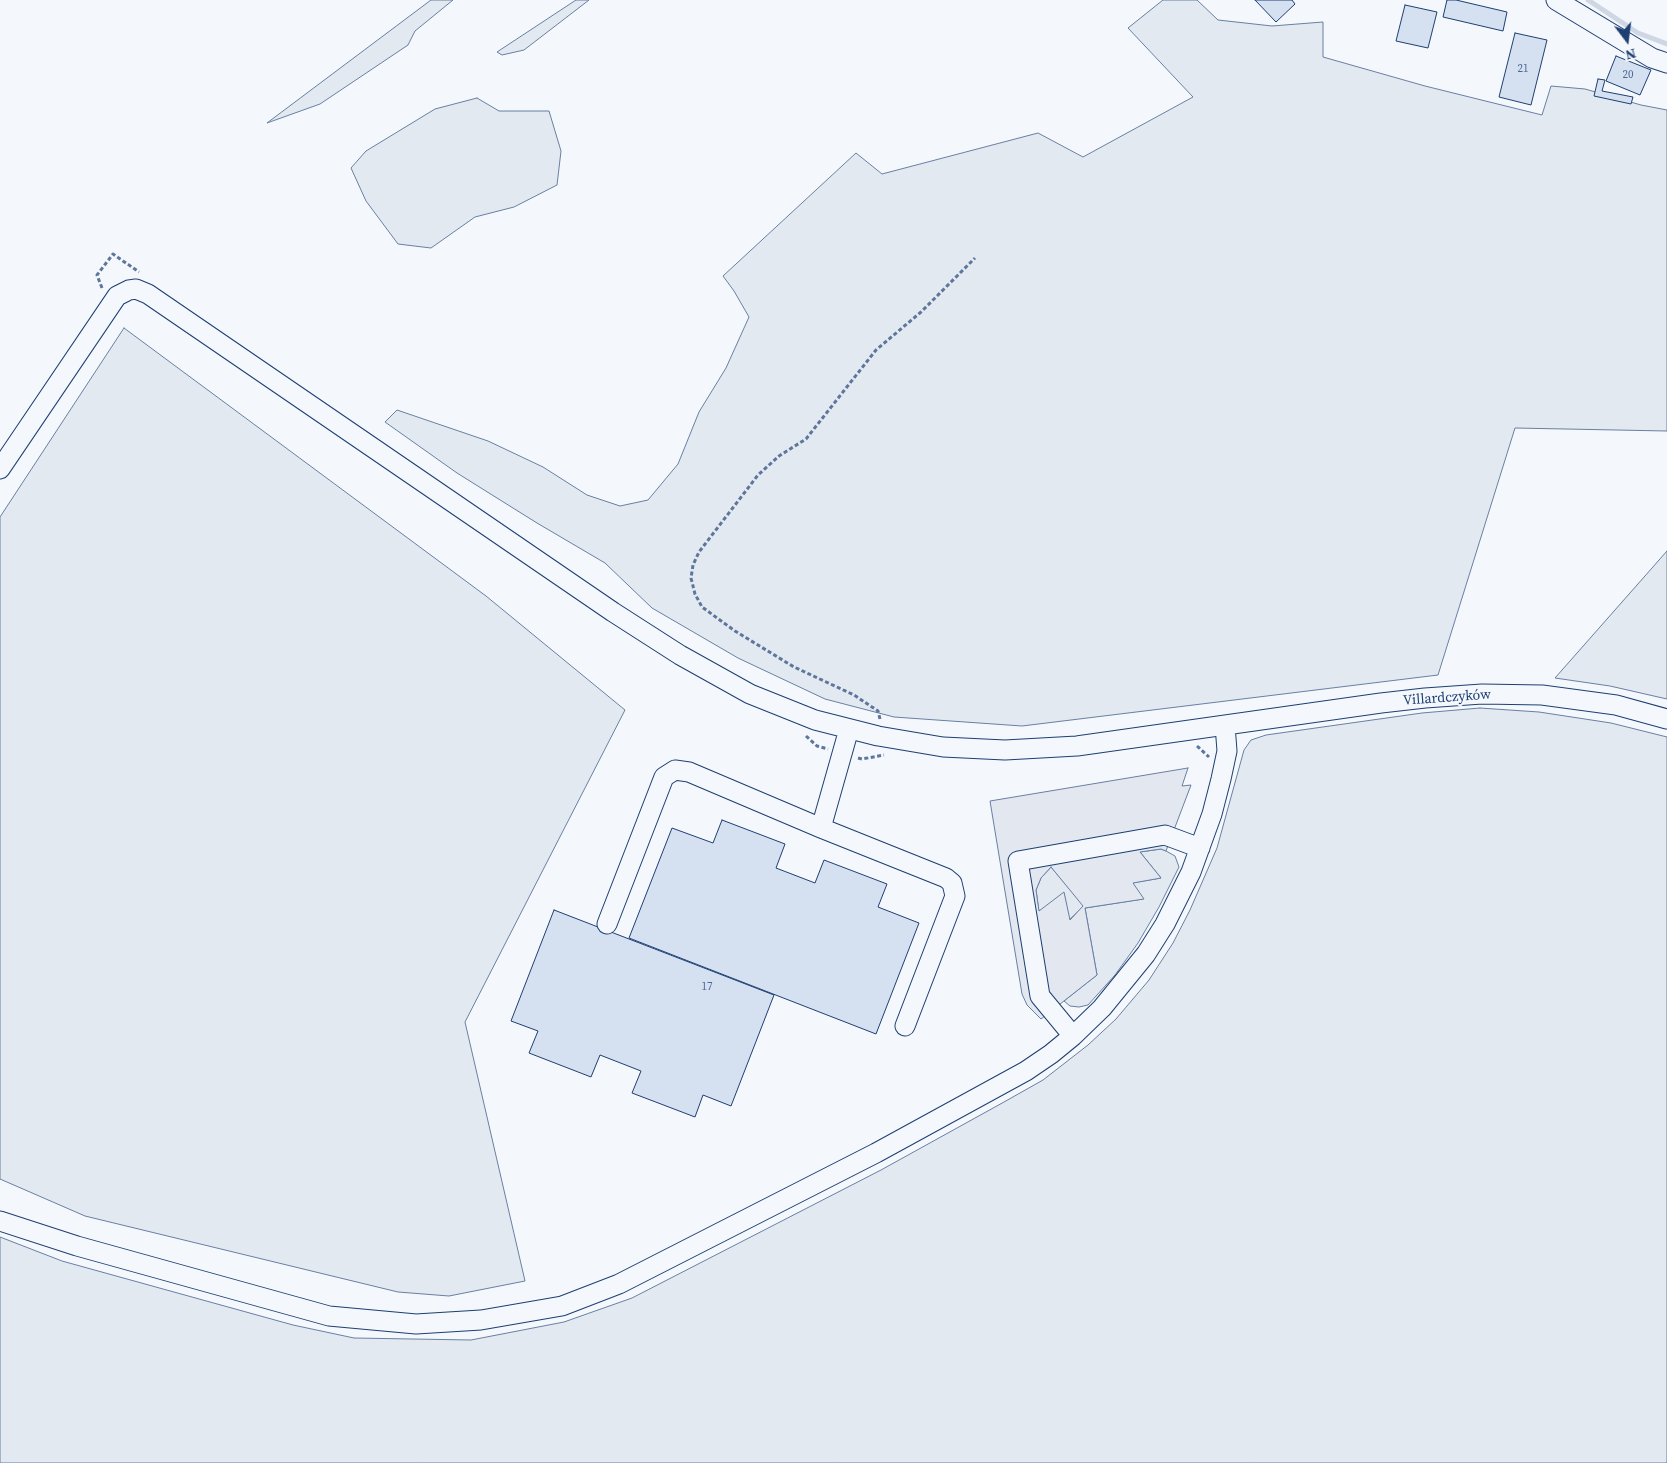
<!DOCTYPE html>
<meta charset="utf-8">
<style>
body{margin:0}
#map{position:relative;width:1667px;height:1463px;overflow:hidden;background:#f4f7fb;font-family:"Source Serif 4",serif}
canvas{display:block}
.north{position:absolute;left:1602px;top:15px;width:50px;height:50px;-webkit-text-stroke:4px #f4f7fb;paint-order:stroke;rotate:165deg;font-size:14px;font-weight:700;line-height:20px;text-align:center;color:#1d3f73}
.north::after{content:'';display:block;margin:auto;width:18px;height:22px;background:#1d3f73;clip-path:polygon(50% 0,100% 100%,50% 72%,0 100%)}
</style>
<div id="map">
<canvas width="1667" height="1463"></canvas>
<div class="north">N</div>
</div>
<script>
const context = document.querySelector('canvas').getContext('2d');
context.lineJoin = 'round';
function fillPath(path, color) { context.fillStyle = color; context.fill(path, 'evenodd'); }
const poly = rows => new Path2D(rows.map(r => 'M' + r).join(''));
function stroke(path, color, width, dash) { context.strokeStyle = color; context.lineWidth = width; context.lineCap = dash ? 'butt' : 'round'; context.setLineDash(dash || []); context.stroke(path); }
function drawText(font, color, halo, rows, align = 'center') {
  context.font = font + ' "Source Serif 4",serif'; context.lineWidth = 4; context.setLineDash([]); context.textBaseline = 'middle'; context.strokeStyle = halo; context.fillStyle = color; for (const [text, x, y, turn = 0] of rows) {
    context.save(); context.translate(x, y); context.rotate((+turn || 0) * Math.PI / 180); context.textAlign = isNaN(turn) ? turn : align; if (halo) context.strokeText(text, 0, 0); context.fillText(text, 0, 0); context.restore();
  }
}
const green = poly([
 [431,0,453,0,415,31,408,45,320,104,267,123,431,0],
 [576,0,589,0,524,50,502,55,497,52,576,0],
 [1163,0,1197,0,1218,20,1272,26,1323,22,1323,57,1425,86,1542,115,1551,86,1585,89,1641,105,1667,110,1667,431,1515,428,1438,675,1022,726,894,717,825,699,738,658,652,608,605,563,537,523,457,473,385,422,397,410,488,441,543,467,587,495,620,506,648,500,678,464,699,412,726,368,749,317,734,291,723,276,856,153,882,174,1038,133,1083,157,1193,97,1128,28,1163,0],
 [477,98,499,111,549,111,561,151,557,185,514,207,475,217,431,248,398,244,366,201,351,168,366,151,435,109,477,98],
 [124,328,486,596,625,710,465,1022,525,1281,449,1296,398,1292,85,1216,0,1179,0,517,124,328],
 [1667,551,1667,699,1610,686,1555,678,1667,551],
 [1480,708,1539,712,1611,723,1667,737,1667,1463,0,1463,0,1237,62,1261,293,1325,354,1338,471,1340,564,1322,632,1298,881,1170,1004,1102,1043,1080,1088,1045,1116,1019,1149,980,1173,943,1190,910,1217,848,1244,750,1251,740,1266,735,1422,713,1480,708],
 [1161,849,1166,851,1175,856,1179,867,1159,907,1138,943,1115,975,1088,1005,1079,1007,1070,1006,1064,1001,1097,975,1085,908,1143,899,1132,883,1161,878,1140,852,1161,849],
 [1051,867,1084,906,1069,920,1064,893,1039,912,1036,890,1041,878,1051,867]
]);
fillPath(green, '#e3e9f0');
stroke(green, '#687fa3', 1);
const parking = poly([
 [1188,768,1182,786,1191,785,1166,851,1161,849,1140,852,1161,878,1133,883,1144,899,1085,908,1097,975,1041,1019,1027,1005,1022,994,990,801,1188,768],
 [1051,867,1083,906,1070,920,1064,892,1039,911,1036,890,1041,878,1051,867]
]);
fillPath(parking, '#e3e8f0');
stroke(parking, '#687fa3', 1);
stroke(poly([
 [1588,0,1638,33,1667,44]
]), '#cfd7e4', 5);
const building = poly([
 [1255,0,1292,0,1295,4,1276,22,1255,0],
 [1447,0,1456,0,1507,12,1503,31,1443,17,1447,0],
 [1405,5,1437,12,1428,48,1396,41,1405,5],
 [1515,33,1547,40,1531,105,1499,97,1515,33],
 [1616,56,1651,70,1640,95,1606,81,1616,56],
 [1598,79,1605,80,1602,91,1633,97,1631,104,1594,96,1598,79],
 [722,820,785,844,776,868,815,883,824,860,887,884,878,907,919,923,876,1034,629,938,672,828,713,843,722,820],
 [554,910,774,995,731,1106,703,1095,695,1117,632,1093,641,1071,600,1055,591,1077,529,1053,538,1031,511,1021,554,910]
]);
fillPath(building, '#d5e0f0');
stroke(building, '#1d3f73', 1);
const minor = poly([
 [1556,0,1652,58,1667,63],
 [0,469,117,296,129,290,136,289,148,294,613,612,680,655,750,694,815,720,878,736,943,747,1005,750,1077,746,1381,703,1425,698,1482,694,1542,695,1616,705,1667,719],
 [821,828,849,729],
 [607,924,664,777,675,770,689,772,821,828,946,878,952,883,955,896,905,1026],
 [1073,1036,1040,996,1018,861,1165,835,1200,848],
 [0,1221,77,1246,329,1316,416,1324,481,1320,562,1306,619,1284,876,1153,1026,1071,1051,1054,1073,1036,1102,1008,1146,954,1165,924,1191,872,1212,814,1221,779,1227,751,1225,725]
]);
stroke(minor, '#1d3f73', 21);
stroke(poly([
 [102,288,97,275,113,254,139,272],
 [880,719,878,711,854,695,794,667,735,631,702,607,695,594,691,578,693,565,699,552,758,475,779,456,806,439,876,350,921,312,975,258],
 [806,736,817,746,828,749],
 [1197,746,1209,757],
 [858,758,862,759,884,755]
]), '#5e769c', 3, [4, 2.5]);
stroke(minor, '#f4f7fb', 19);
drawText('11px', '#4b6792', null, [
 ["21",1523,69],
 ["20",1628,75],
 ["17",707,987]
]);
drawText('14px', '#1d3f73', '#f4f7fb', [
 ["Villardczyków",1447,698,-4]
]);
</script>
